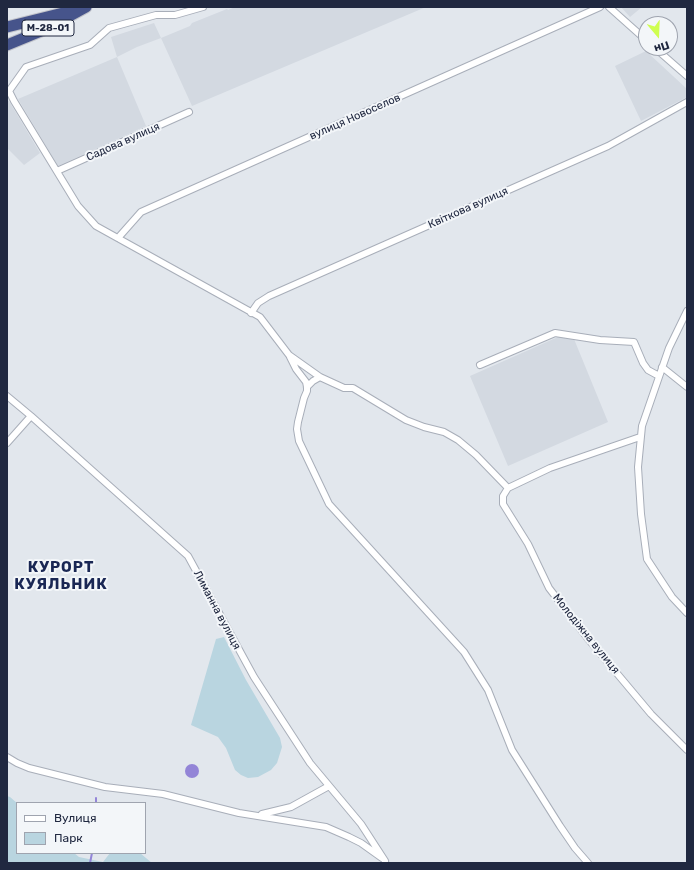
<!DOCTYPE html>
<meta charset="utf-8">
<style>
body{margin:0}
#map{position:relative;width:694px;height:870px;overflow:hidden;background:#e2e7ed;font-family:Rubik,sans-serif}
canvas{display:block}
.frame{position:absolute;inset:0;border:8px solid #202840;pointer-events:none}
.legend{position:absolute;left:16px;top:802px;width:130px;height:52px;box-sizing:border-box;background:#f3f6f9;border:1px solid #9fa4af;margin:0;padding:5px 7px;list-style:none;font-size:12px;color:#202840}
.legend li{display:flex;align-items:center;gap:8px;height:20px}
.legend b{width:20px;border:1px solid #9fa4af}
.north{position:absolute;left:638px;top:16px;width:40px;height:40px;box-sizing:border-box;background:#f3f6f9;border:1px solid #9fa4af;border-radius:50%;rotate:161deg;font-size:11px;font-weight:700;line-height:16px;text-align:center;color:#202840}
.north::after{content:'';display:block;margin:auto;width:14px;height:18px;background:#cffe50;clip-path:polygon(50% 0,100% 100%,50% 72%,0 100%)}
</style>
<div id="map">
<canvas width="694" height="870"></canvas>
<div class="frame"></div>
<ul class="legend">
<li><b style="height:5px;background:#fff"></b>Вулиця</li>
<li><b style="height:11px;background:#b9d5e0"></b>Парк</li>
</ul>
<div class="north">Пн</div>
</div>
<script>
const context = document.querySelector('canvas').getContext('2d');
context.lineJoin = 'round';
function fillPath(path, color) { context.fillStyle = color; context.fill(path, 'evenodd'); }
const poly = rows => new Path2D(rows.map(r => 'M' + r).join(''));
function stroke(path, color, width, dash) { context.strokeStyle = color; context.lineWidth = width; context.lineCap = dash ? 'butt' : 'round'; context.setLineDash(dash || []); context.stroke(path); }
function drawText(font, color, halo, rows, align = 'center') {
  context.font = font + ' Rubik,sans-serif'; context.lineWidth = 4; context.setLineDash([]); context.textBaseline = 'middle'; context.strokeStyle = halo; context.fillStyle = color; for (const [text, x, y, turn = 0] of rows) {
    context.save(); context.translate(x, y); context.rotate((+turn || 0) * Math.PI / 180); context.textAlign = isNaN(turn) ? turn : align; if (halo) context.strokeText(text, 0, 0); context.fillText(text, 0, 0); context.restore();
  }
}
fillPath(poly([
 [235,7,426,7,192,106,161,38,137,47,117,57,146,126,58,166,18,99,117,57,111,37,154,23,161,38,190,26,192,23,227,9,228,10],
 [621,7,642,7,630,17],
 [646,51,687,89,687,97,641,121,615,66],
 [7,101,9,101,40,153,24,165,7,148],
 [558,337,574,339,608,422,508,466,470,376]
]), '#d3d9e1');
fillPath(poly([
 [224,637,246,680,280,738,282,747,277,763,271,770,258,777,248,778,241,775,235,770,226,748,218,737,191,725,216,639],
 [7,796,10,797,17,803,17,853,74,853,79,857,103,862,110,853,140,853,152,863,7,863]
]), '#b9d5e0');
fillPath(poly([
 '185 771a7 7 0 1 1 14 0a7 7 0 1 1-14 0Z'
]), '#9385d7');
stroke(poly([
 [96,803,96,798],
 [90,863,92,853]
]), '#9385d7', 2);
const minor = poly([
 [203,7,175,15,156,15,109,28,90,45,26,67,9,91,14,101,78,206,96,226,260,317,289,355,320,377,344,388,353,388,406,420,424,427,444,432,458,440,476,455,508,488],
 [609,7,646,40],
 [655,48,687,76],
 [57,171,189,112],
 [118,238,141,212,600,7],
 [687,311,669,348,642,426,638,467,641,514,647,559,672,597,687,613],
 [251,313,258,303,269,296,608,146,687,102],
 [290,357,296,369,306,382,307,387,307,391,304,398,298,422,297,429,299,441,329,504,464,652,488,690,512,750,560,826,575,848,588,863],
 [480,365,555,333,600,340,634,342,643,363,648,370,659,376],
 [662,367,687,387],
 [307,387,313,381,320,377],
 [7,396,31,416,188,556,254,677,310,763,361,824,385,861],
 [640,437,550,468,508,488,503,496,503,504,528,544,549,588,589,640,651,714,687,750],
 [7,443,31,416],
 [7,757,17,763,29,768,105,787,163,794,239,813,326,827,349,837,361,843,382,858],
 [262,814,291,807,329,786]
]);
const trunk = poly([
 [7,27,71,11],
 [7,45,46,29,86,7]
]);
stroke(minor, '#a8aeb9', 8);
stroke(trunk, '#c1c3ca', 13);
stroke(minor, '#fff', 6);
stroke(trunk, '#46548b', 11);
for (const [x, y, w] of [
 [48,28,52]
]) { const box = new Path2D(); box.roundRect(x - w / 2, y - 8, w, 16, 3); context.fillStyle = '#f3f6f9'; context.fill(box); stroke(box, '#202840', 1); }
drawText('bold 10px', '#202840', null, [
 ["М-28-01",48,28]
]);
drawText('11px', '#202840', '#f3f6f9', [
 ["вулиця Новоселов",355,117,-24],
 ["Садова вулиця",123,142,-24],
 ["Квіткова вулиця",468,208,-24],
 ["Лиманна вулиця",217,610,62],
 ["Молодіжна вулиця",586,634,51]
]);
context.letterSpacing = '1px';
drawText('bold 15px', '#1a2754', '#f3f6f9', [
 ["КУРОРТ",61,568],
 ["КУЯЛЬНИК",61,585]
]);
context.letterSpacing = '0px';
</script>
